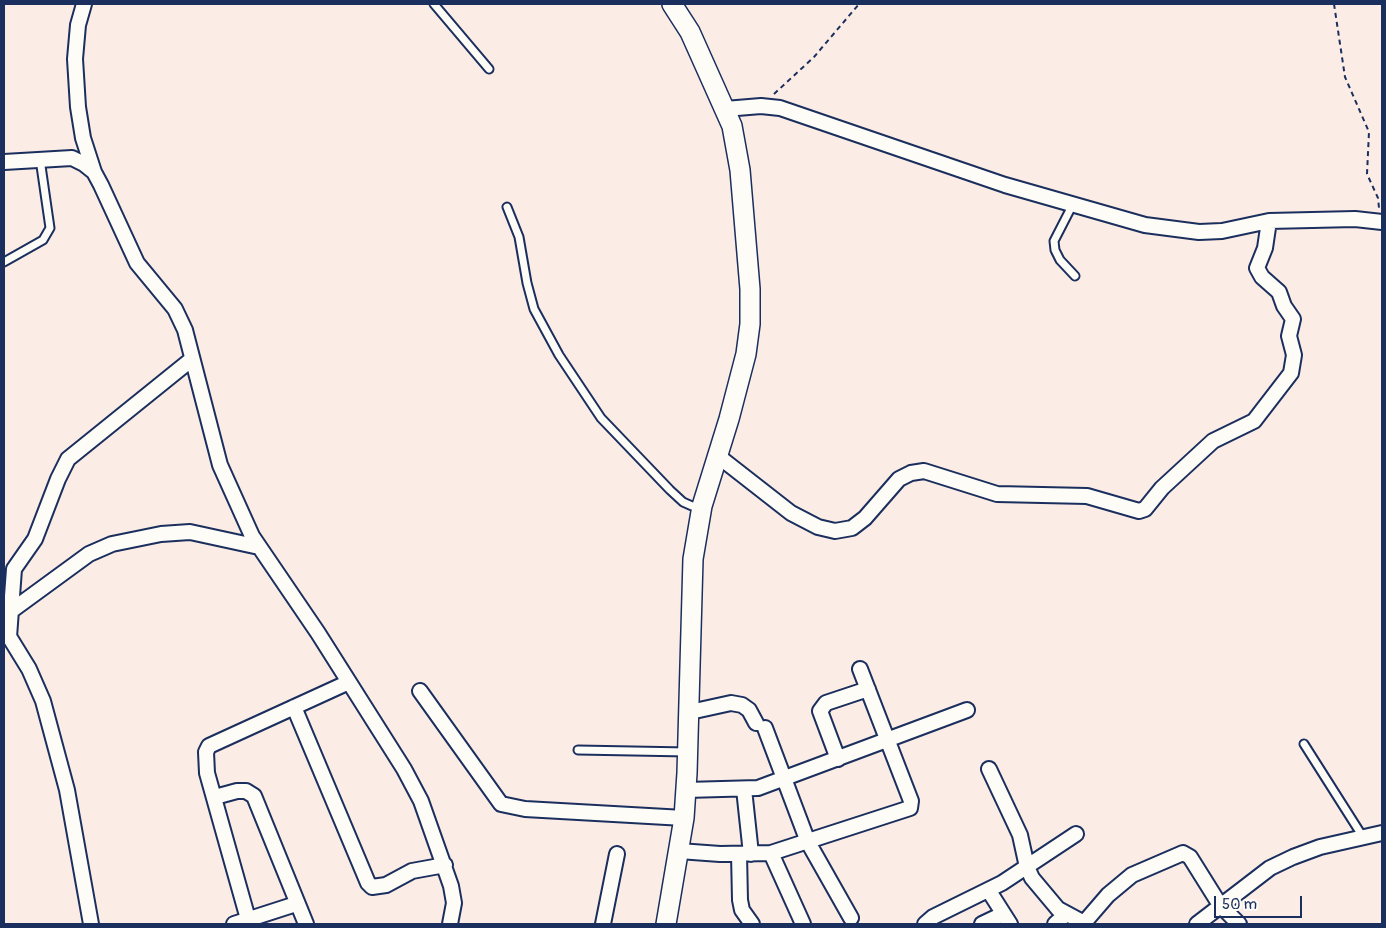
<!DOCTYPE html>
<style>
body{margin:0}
#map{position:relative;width:1386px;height:928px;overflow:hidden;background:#fcece6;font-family:Pangolin,sans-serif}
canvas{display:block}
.frame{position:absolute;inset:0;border:5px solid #1b2f5e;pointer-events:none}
.scale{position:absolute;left:1214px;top:896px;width:88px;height:22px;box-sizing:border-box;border:2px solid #1b2f5e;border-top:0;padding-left:6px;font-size:15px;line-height:18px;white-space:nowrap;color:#1b2f5e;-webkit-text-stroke:4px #fdfcf7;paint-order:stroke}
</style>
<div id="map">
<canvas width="1386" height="928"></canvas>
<div class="frame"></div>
<div class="scale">50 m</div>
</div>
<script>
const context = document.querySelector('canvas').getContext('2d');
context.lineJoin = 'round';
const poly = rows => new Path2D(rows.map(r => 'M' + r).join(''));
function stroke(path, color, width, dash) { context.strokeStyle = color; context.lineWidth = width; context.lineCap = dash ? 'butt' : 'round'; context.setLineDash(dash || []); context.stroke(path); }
const lane = poly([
 [434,4,489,69],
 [1073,204,1054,241,1055,250,1060,260,1075,276],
 [507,207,519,237,527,283,534,309,559,355,601,418,670,490,683,502,692,506,702,506],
 [4,262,43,240,50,228,40,159],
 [1304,744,1363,837],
 [578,750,688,752]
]);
const street = poly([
 [84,4,78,25,75,59,78,107,83,138,94,172],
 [725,109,761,106,780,108,1005,185,1145,225,1199,232,1222,231,1269,221,1355,219,1382,222],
 [4,162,72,158,84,164,94,172,101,185,137,263,175,309,185,330,220,465,252,536,318,633,404,769,421,801,451,886,454,903,450,924],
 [718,456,791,513,818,527,835,531,852,528,865,518,899,479,911,473,924,471,997,494,1087,496,1139,511,1145,509,1162,488,1213,441,1254,421,1291,373,1294,355,1289,336,1293,319,1284,306,1279,292,1262,277,1257,268,1265,248,1269,221],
 [11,611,89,554,112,544,161,534,190,532,259,547],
 [5,630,29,669,43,701,67,790,91,924],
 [9,637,14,569,35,539,58,479,68,459,192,359],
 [420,691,501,804,525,809,684,818],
 [294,707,368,883,372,887,386,885,412,871,445,865],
 [690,712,731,703,742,705,749,710,756,723],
 [765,728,808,842,851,918],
 [838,759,820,711,826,703,868,689],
 [989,769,1020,835,1027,867,1032,878,1058,909,1084,923],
 [744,789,751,854],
 [686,790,758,788,967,710],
 [215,797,237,791,246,791,254,796,306,924],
 [679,851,720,854,771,853,910,808,911,801,860,669],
 [771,853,803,924],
 [739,854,740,900,742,910,752,924],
 [989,891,1010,924],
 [248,919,207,773,206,752,209,746,349,682],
 [234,924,296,904],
 [603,924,617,854],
 [925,924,933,917,1002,883,1076,834],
 [982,924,1003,914],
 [1055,924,1065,915],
 [1083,924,1108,895,1132,875,1183,853,1190,857,1220,905,1239,924],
 [1197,924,1270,868,1293,857,1320,847,1382,833]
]);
const secondary = poly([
 [666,924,684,818,687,773,693,559,702,506,729,419,746,354,750,324,750,289,740,170,732,126,690,32,672,4]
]);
stroke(lane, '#1b2f5e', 11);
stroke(street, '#1b2f5e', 18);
stroke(secondary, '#1b2f5e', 22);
stroke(poly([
 [1334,4,1345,77,1369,132,1367,174,1378,198,1379,208],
 [774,94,814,57,859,4]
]), '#1b2f5e', 2, [5, 4]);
stroke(lane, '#fdfcf7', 7);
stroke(street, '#fdfcf7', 14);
stroke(secondary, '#fdfcf7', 19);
</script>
